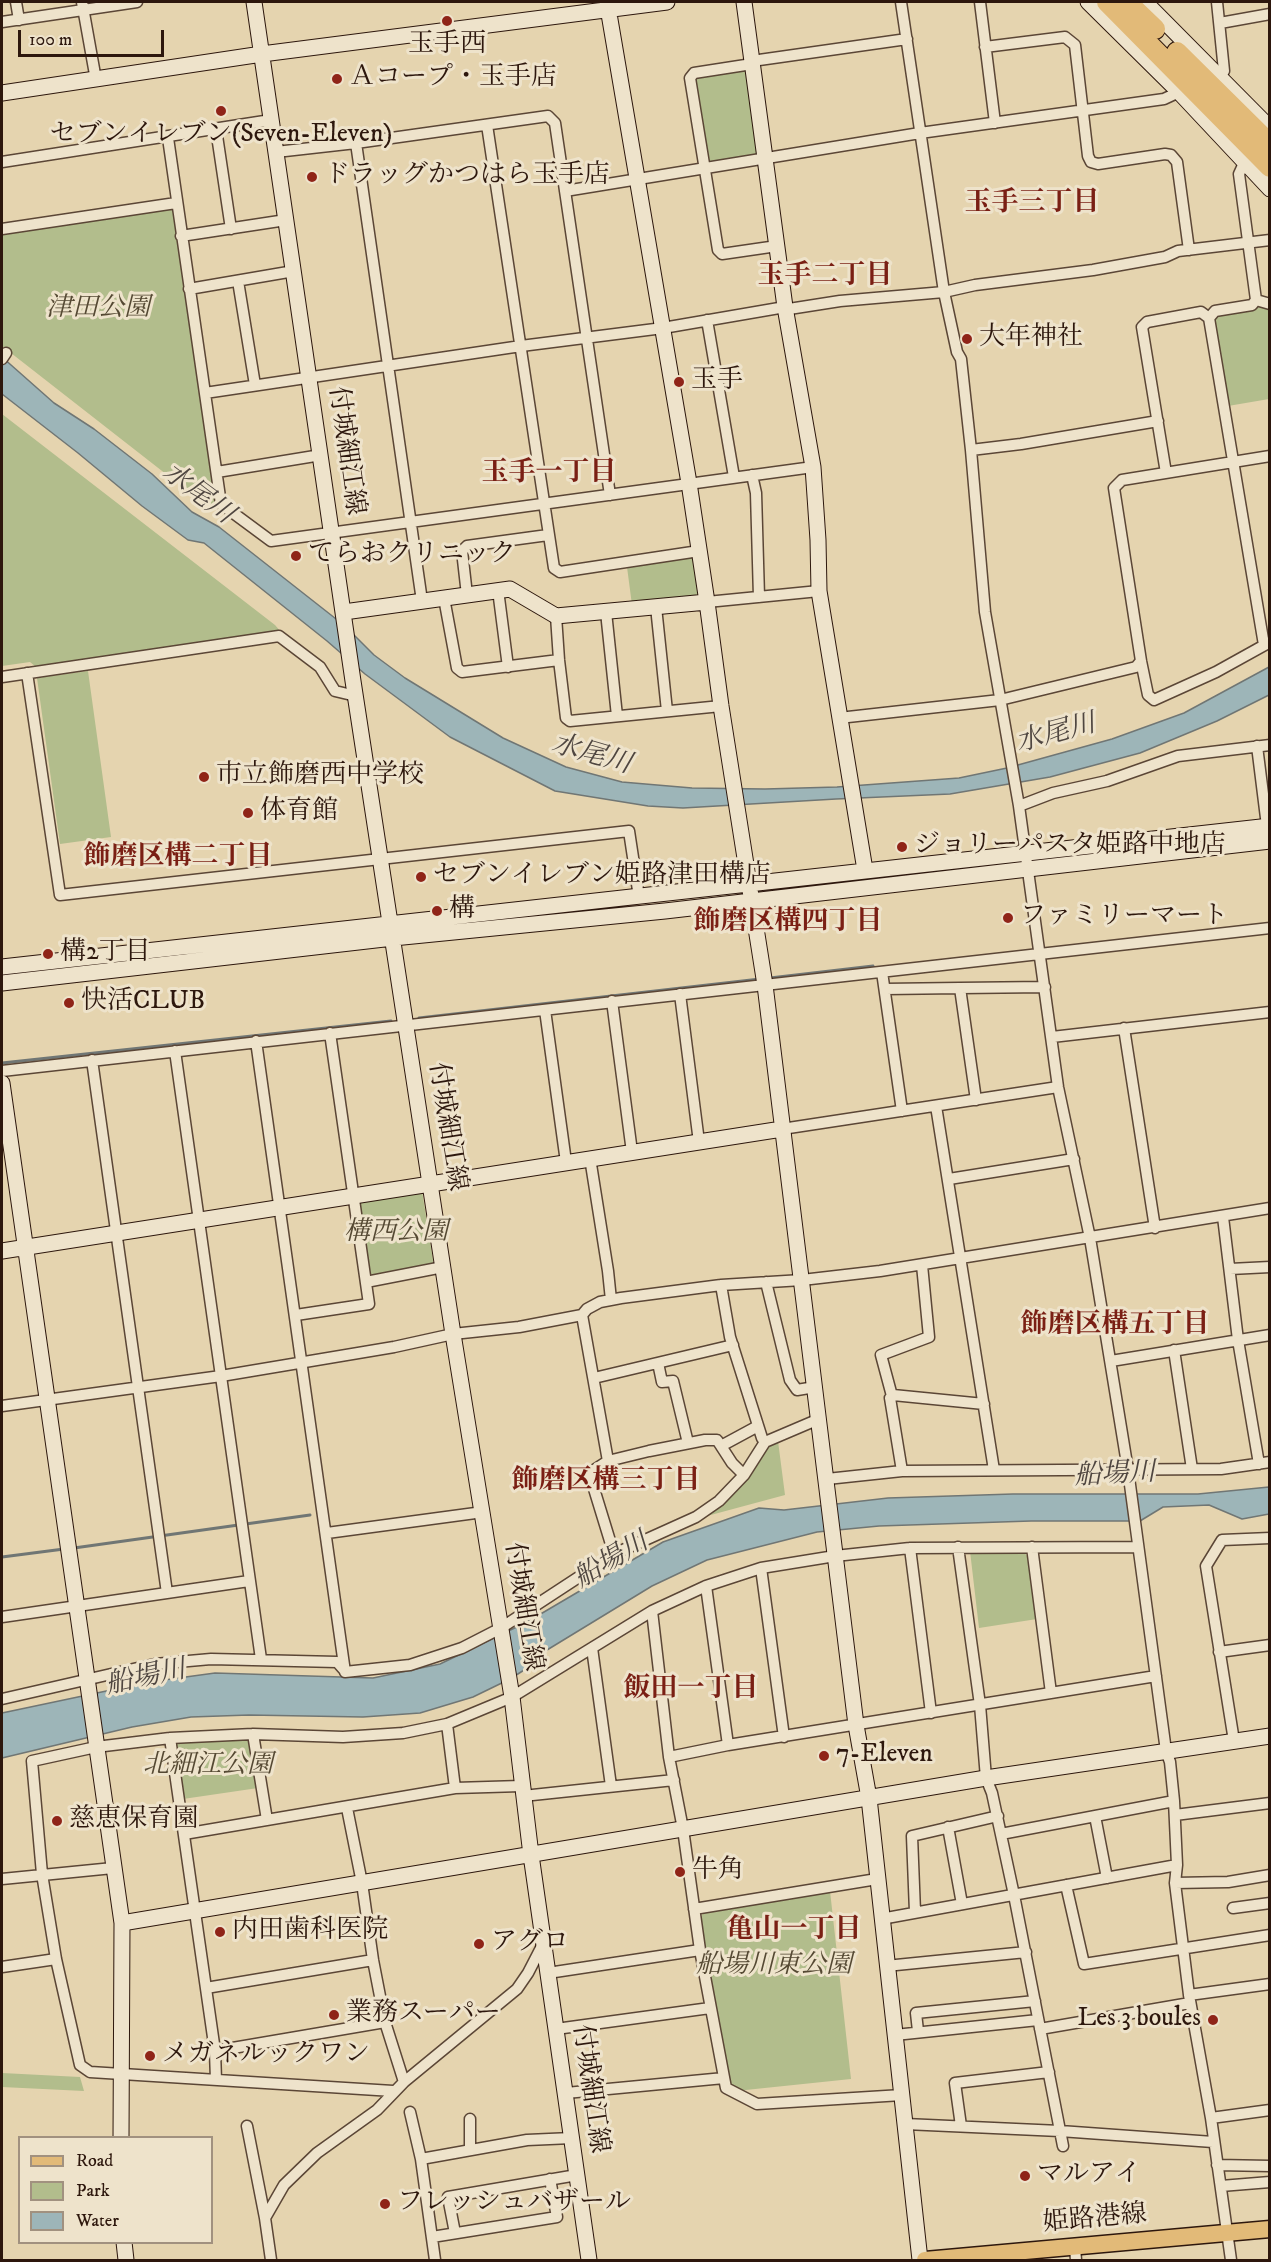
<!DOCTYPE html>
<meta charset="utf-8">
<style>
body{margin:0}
#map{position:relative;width:1271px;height:2262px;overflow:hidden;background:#e5d4af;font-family:"IM FELL DW Pica",serif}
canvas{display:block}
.frame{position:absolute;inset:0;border:3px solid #2d170d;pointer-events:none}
.legend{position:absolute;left:18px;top:2136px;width:195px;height:108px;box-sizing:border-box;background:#eee3cb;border:2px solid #a1917f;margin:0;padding:8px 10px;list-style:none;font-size:18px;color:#2d170d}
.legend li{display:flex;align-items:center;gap:12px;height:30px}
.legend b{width:30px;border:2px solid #a1917f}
.scale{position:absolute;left:18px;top:30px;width:146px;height:27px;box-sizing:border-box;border:3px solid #2d170d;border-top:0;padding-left:8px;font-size:18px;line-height:21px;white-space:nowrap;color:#2d170d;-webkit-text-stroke:4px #eee3cb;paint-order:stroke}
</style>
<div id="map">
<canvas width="1271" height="2262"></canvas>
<div class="frame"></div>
<ul class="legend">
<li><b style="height:8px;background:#e2ba78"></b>Road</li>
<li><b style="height:16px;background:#b2bd8c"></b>Park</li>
<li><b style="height:16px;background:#9db5b8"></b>Water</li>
</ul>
<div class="scale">100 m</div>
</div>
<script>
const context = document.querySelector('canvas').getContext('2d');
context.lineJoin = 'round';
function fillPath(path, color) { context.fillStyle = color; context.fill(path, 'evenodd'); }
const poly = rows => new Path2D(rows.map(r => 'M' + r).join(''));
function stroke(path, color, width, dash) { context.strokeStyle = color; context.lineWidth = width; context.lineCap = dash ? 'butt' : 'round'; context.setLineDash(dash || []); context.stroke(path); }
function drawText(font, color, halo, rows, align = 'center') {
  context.font = font + ' "IM FELL DW Pica","Noto Serif JP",serif'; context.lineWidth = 6; context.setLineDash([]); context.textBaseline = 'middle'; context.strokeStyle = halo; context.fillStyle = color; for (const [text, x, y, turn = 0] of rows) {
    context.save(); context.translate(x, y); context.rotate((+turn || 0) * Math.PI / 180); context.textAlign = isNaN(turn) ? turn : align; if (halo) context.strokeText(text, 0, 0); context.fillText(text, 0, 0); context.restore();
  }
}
fillPath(poly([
 [742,69,747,73,759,152,756,155,712,163,707,159,694,81,698,76],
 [169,209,174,212,218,504,212,510,2,346,2,235],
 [1264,306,1269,309,1269,399,1228,406,1214,320,1218,315],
 [2,414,275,625,281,632,36,667,30,662,2,666],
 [694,556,701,598,632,605,627,567],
 [88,671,111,837,60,844,37,678],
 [422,1191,434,1266,371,1277,358,1202],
 [778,1441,785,1495,707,1516,765,1447],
 [970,1551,1024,1552,1027,1556,1037,1619,979,1628],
 [247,1737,250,1740,258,1788,183,1799,176,1745,177,1742],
 [830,1891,851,2079,736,2091,730,2088,700,1918,704,1912],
 [2,2073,80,2077,84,2091,2,2087]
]), '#b2bd8c');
const water = poly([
 [2,357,54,403,94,429,152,474,192,512,219,527,345,626,374,655,405,678,503,738,566,767,622,782,692,788,765,789,837,787,959,778,1007,768,1112,739,1184,713,1269,667,1269,695,1217,721,1140,753,1050,777,950,794,836,799,683,808,648,806,555,791,450,737,365,674,327,641,204,543,188,540,142,506,78,453,2,394,2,357],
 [1269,1487,1269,1514,1242,1519,1209,1505,1163,1507,1140,1521,1031,1521,879,1526,817,1532,707,1560,652,1586,547,1650,532,1665,510,1679,473,1697,420,1713,363,1717,249,1715,191,1717,132,1727,2,1758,2,1713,149,1682,215,1673,373,1678,440,1664,527,1622,663,1542,759,1508,784,1510,888,1498,1013,1494,1198,1494,1269,1487]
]);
fillPath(water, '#9db5b8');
stroke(water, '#707674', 1.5);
stroke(poly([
 [770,978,873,966],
 [419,1018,760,979],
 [2,1063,391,1021],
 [74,1548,310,1515],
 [2,1557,64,1549]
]), '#707674', 3);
const street = poly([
 [16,2,19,20],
 [82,2,96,80],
 [901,2,944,292,957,352,961,359,971,450,985,612,1019,806,1058,1087,1090,1238,1128,1470,1166,1751,1170,1762,1174,1801,1177,1865,1175,1883,1189,1995,1211,2118,1231,2260],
 [980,2,995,123],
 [1217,2,1224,71,1220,77],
 [2,22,137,2],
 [1220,23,1270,14],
 [985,47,1065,37,1075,45,1088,156,1091,162,1098,164,1165,154,1171,155,1177,162,1189,250],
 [752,61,907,39],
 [752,64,694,73,690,78,718,250,722,254,777,246],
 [487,125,554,568,560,572,699,551],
 [216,129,231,229],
 [168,138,221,504,271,541,813,467],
 [356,143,422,601],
 [276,152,356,143,548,116,555,123,610,495],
 [1245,161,1239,174,1256,300,1270,304],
 [2,162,271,120],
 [565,191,920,133,1164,99,1179,92],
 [2,229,176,203],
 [181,236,286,220],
 [238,281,255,385],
 [189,289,294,271],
 [1256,300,1252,305,1215,311,1209,318,1264,645],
 [707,320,734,477],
 [2,359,6,353],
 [205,393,521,346,663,328,785,307,789,309,840,301,944,292,975,285,1093,270,1165,257,1178,251,1270,240],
 [971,450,1021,444,1158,421],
 [1270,456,1122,480,1114,488,1141,661,1148,695,1154,700,1216,672,1270,642],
 [217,472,321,455],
 [1166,473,1142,327,1147,322,1201,312,1209,318],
 [752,475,756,493,759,597],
 [498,590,508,667],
 [467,595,462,551,467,546,548,535],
 [444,598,457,668,462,672,559,660],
 [707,602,819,591],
 [656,607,667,711],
 [606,612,617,716],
 [556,616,559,660,566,718,570,721,721,706],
 [27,673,60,895,629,831,639,897],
 [2,677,279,636,320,667,335,691,356,696],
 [839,718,1000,700,1136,667,1141,661],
 [1257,746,1267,826],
 [1019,806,1053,793,1107,781,1178,756,1270,745],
 [882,972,902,1111],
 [960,988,1045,987],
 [885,989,960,988,976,1100],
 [680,994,699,1142],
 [612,1001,632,1152],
 [545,1010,566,1162],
 [1124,1028,1155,1228],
 [1052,1037,1270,1012],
 [256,1041,345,1672],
 [175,1051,261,1659],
 [92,1060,167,1593],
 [2,1071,1270,928],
 [936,1106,994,1470],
 [782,1129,1058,1087],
 [590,1158,608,1271,611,1300],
 [949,1179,1074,1159],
 [1223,1217,1238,1340,1259,1464],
 [1230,1269,1270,1267],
 [366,1282,443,1267],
 [766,1282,790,1380,797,1390,815,1387],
 [721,1285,730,1337,762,1438,765,1442],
 [296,1315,369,1304,330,1033],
 [582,1315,608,1461,591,1472,591,1479,614,1554],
 [1174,1350,1192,1469],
 [1111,1361,1270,1335],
 [658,1363,662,1382,673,1381,688,1443],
 [594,1378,733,1345],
 [892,1396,881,1355,929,1337,922,1265],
 [2,1406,221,1376,394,1347,453,1334,519,1327,582,1315,587,1309,600,1302,621,1298,721,1285,802,1280,880,1271,1270,1208],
 [721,1446,732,1463,744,1475],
 [608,1461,649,1451,705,1440,717,1440,721,1446,758,1426],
 [902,1471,890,1398,893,1395,984,1404],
 [827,1479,902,1471,1221,1469,1270,1462],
 [327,1533,483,1512],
 [958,1547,980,1705,986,1778,992,1793,1014,1895,1063,2146],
 [1032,1547,1051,1693],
 [910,1548,931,1713],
 [761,1568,784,1737],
 [706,1586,728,1745],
 [652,1611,669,1757,683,1829,700,1950,726,2088,757,2104,902,2095],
 [2,1617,249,1581],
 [592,1648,611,1786],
 [1219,1652,1270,1645],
 [345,1672,410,1665,462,1648,501,1628,614,1554,696,1517,719,1501,744,1475,765,1442,819,1419],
 [2,1699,155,1664,211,1659,337,1662,345,1671],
 [253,1734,267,1820],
 [170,1738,215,2051,385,2022],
 [1234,1741,1206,1566,1222,1540,1270,1538],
 [669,1757,728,1745,1156,1676],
 [455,1788,521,1786],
 [523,1796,674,1780],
 [347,1808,362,1883,373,1960,385,2022,404,2082],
 [1175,1815,1270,1803],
 [1095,1816,1107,1878],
 [948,1827,962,1904],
 [184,1834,455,1788,447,1724],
 [1001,1834,1174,1801],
 [2,1879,113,1868],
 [1175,1883,1228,1882,1270,1875],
 [1066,1885,1084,1964,1270,1935],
 [1233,1908,1270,1903],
 [694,1909,877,1879],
 [915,1912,912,1836,998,1816],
 [881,1919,1177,1865],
 [886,1966,1026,1952],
 [2,1967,56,1959],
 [548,1973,700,1950],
 [206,1988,373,1960],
 [1189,1995,1270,1984],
 [556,2029,710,2008],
 [1040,2029,1190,2003],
 [918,2031,916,2013,1035,2001],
 [895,2035,1038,2020],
 [215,2051,216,2080],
 [393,2091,90,2072,80,2065,56,1959,42,1874,32,1761,96,1747,170,1738,253,1734,343,1737,403,1733,447,1724,512,1697,652,1611,706,1586,761,1568,835,1556,910,1548,1138,1547],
 [566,2093,724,2078],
 [410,2112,421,2159,435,2260],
 [1211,2118,1270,2110],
 [905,2124,1060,2131,1213,2142],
 [247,2126,265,2218],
 [961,2126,955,2083,1049,2072],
 [470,2149,470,2119],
 [421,2159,527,2140,572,2138],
 [1217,2165,1270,2166],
 [1221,2186,1270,2182],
 [455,2233,448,2197,577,2175],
 [432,2237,557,2217,550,2179],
 [1075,2248,1076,2260],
 [271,2260,265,2218,284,2185,317,2153,377,2110,404,2082,517,1989,528,1973,543,1944]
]);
const secondary = poly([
 [254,2,353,681,453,1334,512,1697,531,1855,589,2260],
 [607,2,689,483,707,602,721,706,765,985,856,1725,869,1798,920,2260],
 [744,2,785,307,813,467,818,540,819,591,865,870],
 [1088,2,1179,92,1270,189],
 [1145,2,1270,128],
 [2,93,262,54,667,2],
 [344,612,510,589,556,616,707,602],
 [2,967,1270,826],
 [2,983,393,938,665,911,1270,841],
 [2,1083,122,1923,121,2138],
 [2,1251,782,1129],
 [122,1923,986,1778,1270,1736],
 [124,2242,126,2260]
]);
const primary = poly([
 [925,2260,1270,2229]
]);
const highway = poly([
 [1107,2,1270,167],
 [1127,2,1155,29],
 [1177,52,1270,144]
]);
stroke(street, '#5b4636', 13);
stroke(secondary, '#2d170d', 17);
stroke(primary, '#2d170d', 19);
stroke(highway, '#2d170d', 22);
stroke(street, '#eee3cb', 10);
stroke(secondary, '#eee3cb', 15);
stroke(primary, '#e2ba78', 16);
stroke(highway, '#e2ba78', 20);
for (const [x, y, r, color] of [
 [447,21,6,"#8f2418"],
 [337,79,6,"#8f2418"],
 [221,111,6,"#8f2418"],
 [312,177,6,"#8f2418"],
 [967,339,6,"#8f2418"],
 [679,382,6,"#8f2418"],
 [296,556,6,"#8f2418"],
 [204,777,6,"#8f2418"],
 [248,813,6,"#8f2418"],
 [902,847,6,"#8f2418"],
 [421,877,6,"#8f2418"],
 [437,911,6,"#8f2418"],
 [1008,918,6,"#8f2418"],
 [48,954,6,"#8f2418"],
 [69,1003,6,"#8f2418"],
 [824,1756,6,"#8f2418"],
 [57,1821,6,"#8f2418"],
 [680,1872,6,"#8f2418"],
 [220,1932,6,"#8f2418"],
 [479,1944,6,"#8f2418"],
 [334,2015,6,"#8f2418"],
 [1213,2020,6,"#8f2418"],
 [150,2056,6,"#8f2418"],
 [1025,2176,6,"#8f2418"],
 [385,2204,6,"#8f2418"]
]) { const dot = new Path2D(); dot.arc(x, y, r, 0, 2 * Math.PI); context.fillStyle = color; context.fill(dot); stroke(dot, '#eee3cb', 2); }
drawText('26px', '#2d170d', '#eee3cb', [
 ["玉手西",447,46,"center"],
 ["Ａコープ・玉手店",349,79],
 ["セブンイレブン(Seven-Eleven)",221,136,"center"],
 ["ドラッグかつはら玉手店",324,177],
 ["大年神社",979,339],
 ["玉手",691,382],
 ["てらおクリニック",308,556],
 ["市立飾磨西中学校",216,777],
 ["体育館",260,813],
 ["ジョリーパスタ姫路中地店",914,847],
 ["セブンイレブン姫路津田構店",433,877],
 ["構",449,911],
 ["ファミリーマート",1020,918],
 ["構2丁目",60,954],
 ["快活CLUB",81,1003],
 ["7-Eleven",836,1756],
 ["慈恵保育園",69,1821],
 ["牛角",692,1872],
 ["内田歯科医院",232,1932],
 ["アグロ",491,1944],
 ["業務スーパー",346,2015],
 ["Les 3 boules",1201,2020,"right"],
 ["メガネルックワン",162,2056],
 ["マルアイ",1037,2176],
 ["フレッシュバザール",397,2204]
], 'left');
drawText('italic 26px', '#554933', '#eee3cb', [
 ["津田公園",98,310],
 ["構西公園",396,1234],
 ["北細江公園",208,1767],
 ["船場川東公園",774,1967]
]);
drawText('26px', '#2d170d', '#eee3cb', [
 ["付城細江線",345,451,82],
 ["付城細江線",446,1127,81],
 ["付城細江線",522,1607,81],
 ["付城細江線",589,2089,82],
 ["姫路港線",1095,2220,-5]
]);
drawText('bold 27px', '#7a1f14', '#eee3cb', [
 ["玉手三丁目",1032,204],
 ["玉手二丁目",825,277],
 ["玉手一丁目",549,474],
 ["飾磨区構二丁目",178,858],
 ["飾磨区構四丁目",788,923],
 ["飾磨区構五丁目",1115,1326],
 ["飾磨区構三丁目",606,1482],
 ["飯田一丁目",691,1690],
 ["亀山一丁目",794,1931]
]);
drawText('italic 27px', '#4f4640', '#eee3cb', [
 ["水尾川",197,495,37],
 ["水尾川",1056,735,-15],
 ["水尾川",591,756,16],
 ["船場川",1115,1476,-3],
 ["船場川",612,1562,-31],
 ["船場川",146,1679,-12]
]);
</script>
